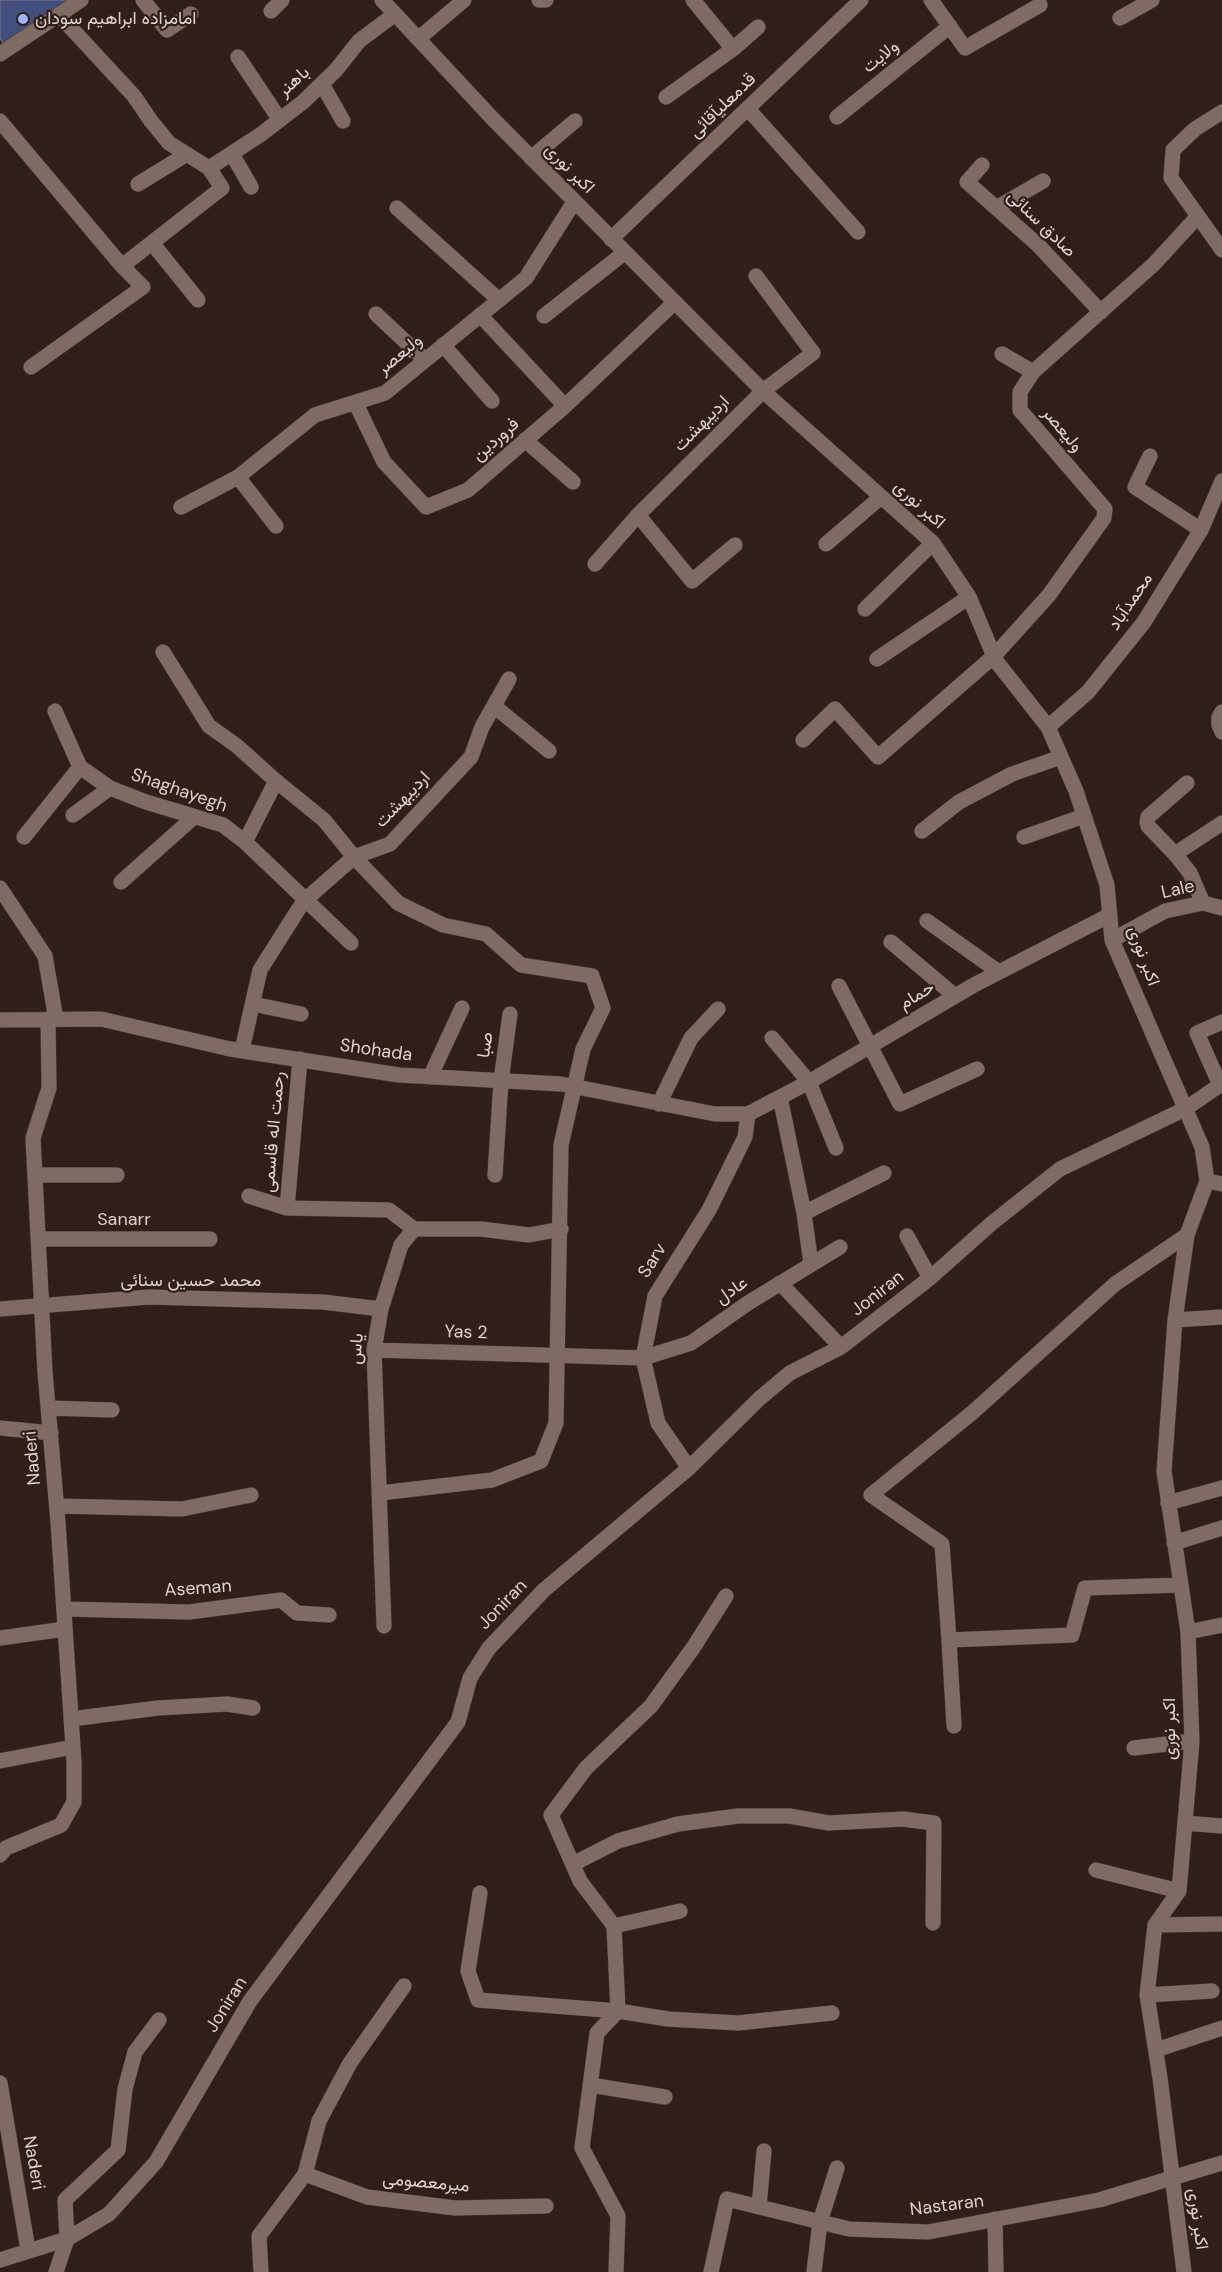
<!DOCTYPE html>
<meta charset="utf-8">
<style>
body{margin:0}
canvas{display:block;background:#301e19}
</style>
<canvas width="1222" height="2272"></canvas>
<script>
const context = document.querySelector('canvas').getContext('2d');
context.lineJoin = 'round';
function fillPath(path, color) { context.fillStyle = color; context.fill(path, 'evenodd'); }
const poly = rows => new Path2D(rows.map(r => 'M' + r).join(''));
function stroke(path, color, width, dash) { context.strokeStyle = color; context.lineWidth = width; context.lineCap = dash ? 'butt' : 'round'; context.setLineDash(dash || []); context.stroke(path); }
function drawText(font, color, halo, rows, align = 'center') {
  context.font = font + ' "DM Sans",Vazirmatn,sans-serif'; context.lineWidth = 4.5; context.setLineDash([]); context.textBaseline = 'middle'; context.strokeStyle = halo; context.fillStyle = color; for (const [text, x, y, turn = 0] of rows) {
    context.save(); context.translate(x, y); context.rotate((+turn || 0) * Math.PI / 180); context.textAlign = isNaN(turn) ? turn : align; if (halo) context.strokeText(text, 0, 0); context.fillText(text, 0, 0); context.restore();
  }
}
const building = poly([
 [0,0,74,0,5,46,0,38,0,0]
]);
fillPath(building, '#424e7d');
stroke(building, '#696e81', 1.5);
const minor = poly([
 [143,0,167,30,191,14],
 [382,0,493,119,763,391,933,543,969,597,996,661,1048,727,1076,791,1107,885,1112,940,1202,1147,1207,1181,1187,1235,1175,1320,1164,1471,1188,1632,1192,1741,1179,1891,1155,1925,1147,1995,1160,2078,1184,2272],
 [539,0,546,0],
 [693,0,733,49],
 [931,0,965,48,1040,5],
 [271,11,282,0],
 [1120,18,1152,0],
 [418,39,464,0],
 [0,54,81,0],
 [238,57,280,120],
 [322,84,343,121],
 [666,97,733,49,758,27],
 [748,109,858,232],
 [1222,112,1195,129,1173,150,1171,178,1222,250],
 [837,117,950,26],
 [0,121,122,266,222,188,209,168,169,143,151,121,134,96,59,15],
 [232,154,251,187],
 [531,158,575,121],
 [982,165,967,182,1038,245,1101,312],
 [209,168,260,135,303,102,336,70,359,41,395,14],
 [138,184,187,154],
 [998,207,1043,181],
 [397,208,499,300],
 [611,239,861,0],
 [152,243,198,300],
 [376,314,425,360],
 [480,315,565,406],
 [544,316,624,253],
 [443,345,492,401],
 [1002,354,1033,372],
 [31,367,143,287,122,266],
 [356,404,384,462,426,507,468,490,565,406,675,302],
 [525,440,573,482],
 [1150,456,1135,487,1201,530],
 [238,477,276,526],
 [181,507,238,477,315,415,385,393,526,278,574,202],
 [638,515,692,581,735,545],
 [826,544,881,497],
 [595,564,638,515,763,391,813,353,756,276],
 [865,609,933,543],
 [163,652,209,726,237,746,276,781,324,820,354,857,398,903,443,925,486,934,521,965,592,976,603,1008,583,1049,561,1145,556,1423,541,1461,492,1480,380,1493],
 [877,659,969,597],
 [494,706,549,751],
 [55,711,80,767,110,788,146,802,223,825,245,842,351,943],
 [1222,712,1219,717,1219,725,1222,732],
 [1048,727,1088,692,1144,622,1201,530,1222,481],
 [803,740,835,709,878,757,994,656,1049,595,1104,518,1105,509,1020,410,1020,392,1033,372,1154,264,1198,216],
 [1187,783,1148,817,1147,822,1148,826,1175,854,1190,873,1203,903],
 [73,815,110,788],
 [922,831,959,802,1012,774,1061,757],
 [24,837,80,767],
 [1024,837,1084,816],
 [245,842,276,781],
 [1175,854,1222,823],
 [121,882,194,817],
 [0,888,45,956,56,1019],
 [927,921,999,972],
 [1112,940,1165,911,1203,903,1222,908],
 [891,942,955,996],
 [839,986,900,1104,977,1069],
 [253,1004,301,1014],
 [0,1020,101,1019,230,1049,399,1075,561,1084,715,1114,748,1114,809,1082,974,985,1110,915],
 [772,1038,809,1082,836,1148],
 [242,1050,260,970,298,910,305,900,354,857,390,844,471,757,482,727,509,679],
 [430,1077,462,1008],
 [780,1097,804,1213,884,1173],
 [659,1104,691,1038,718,1009],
 [35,1175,117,1175],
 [495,1175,501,1081,510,1014],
 [1207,1181,1222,1184],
 [249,1196,287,1208,389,1210,414,1229],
 [287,1208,300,1059],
 [804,1213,811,1264],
 [907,1236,930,1278],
 [39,1239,210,1239],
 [780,1283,841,1347],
 [0,1309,149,1297,323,1302,381,1309],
 [1175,1320,1222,1317],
 [374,1350,643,1358,691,1343,748,1303,840,1247],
 [48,1408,112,1410],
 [0,1428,51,1433],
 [689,1468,658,1423,643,1358,655,1296,709,1210,745,1137,748,1114],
 [1168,1503,1222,1488],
 [57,1506,182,1509,251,1495],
 [1174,1543,1222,1528],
 [1181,1585,1085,1588,1072,1635,949,1640,942,1544,871,1495,973,1412,1115,1284,1187,1235],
 [64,1609,189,1612,281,1600,297,1613,329,1615],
 [384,1626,374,1350,381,1309,401,1245,414,1229,481,1229,529,1235,561,1229],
 [1188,1632,1222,1625],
 [0,1638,65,1629],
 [949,1640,954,1726],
 [71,1719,158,1708,227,1704,253,1708],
 [1134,1748,1192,1741],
 [0,1761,73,1747],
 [1185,1823,1222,1826],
 [0,1855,6,1848,61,1825,74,1802,74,1762,58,1522,45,1372,33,1138,49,1088,48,1019],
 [573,1864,618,1841,678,1824,738,1816,789,1816,829,1823,903,1819,934,1823,933,1923],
 [1096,1870,1179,1891],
 [480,1893,468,1971,478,2000,618,2011,614,1926,580,1881,551,1815,586,1768,651,1706,693,1648,726,1596],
 [1155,1925,1222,1924],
 [614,1926,680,1911],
 [1147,1995,1212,1991],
 [1156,2050,1222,2028],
 [0,2083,28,2250],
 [590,2085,665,2097],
 [305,2174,367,2197,455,2208,546,2206],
 [759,2207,764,2151],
 [995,2219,996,2272],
 [0,2260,67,2239,109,2214,156,2162,250,2001,458,1722,470,1678,489,1648,544,1590,689,1468,760,1398,790,1373,841,1347,930,1278,992,1223,1060,1169,1185,1109,1220,1085,1197,1033,1222,1022],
 [56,2272,67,2239,65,2200,118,2150,125,2089,135,2052,159,2020],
 [261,2272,259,2236,305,2174,319,2121,350,2063,404,1986],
 [616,2272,618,2216,582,2148,597,2033,618,2011,668,2019,738,2023,832,2013],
 [711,2272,727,2199,849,2229,928,2232,1099,2200,1222,2163],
 [814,2272,820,2222,837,2168]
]);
stroke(minor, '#473835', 16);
stroke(minor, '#806a64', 15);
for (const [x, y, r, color] of [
 [23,19,6,"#9fb3fd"]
]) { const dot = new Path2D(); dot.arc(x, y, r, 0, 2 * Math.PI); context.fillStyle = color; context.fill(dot); stroke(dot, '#301e19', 2); }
drawText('18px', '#dfd2cf', '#301e19', [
 ["امامزاده ابراهیم سودان",35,19]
], 'left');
drawText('18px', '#dfd2cf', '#301e19', [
 ["ولایت",881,57,-39],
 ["باهنر",294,82,-42],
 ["قدمعلیآقائی",723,106,-44],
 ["اکبر نوری",569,169,45],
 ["صادق سنائی",1041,224,44],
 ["ولیعصر",400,355,-40],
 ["اردیبهشت",702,424,-45],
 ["ولیعصر",1062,430,50],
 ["فروردین",496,440,-41],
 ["اکبر نوری",919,505,42],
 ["محمدآباد",1131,602,-56],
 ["Shaghayegh",179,791,19],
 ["اردیبهشت",403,800,-46],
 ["Lale",1178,890,-13],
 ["اکبر نوری",1143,956,70],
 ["حمام",917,996,-31],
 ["صبا",486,1045,-82],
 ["Shohada",376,1051,8],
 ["رحمت اله قاسمی",274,1132,-85],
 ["Sanarr",124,1220],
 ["Sarv",653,1261,-58],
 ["محمد حسین سنائی",191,1281],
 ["عادل",732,1291,-34],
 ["Joniran",878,1294,-38],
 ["Yas 2",466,1333,2],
 ["یاس",357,1349,-86],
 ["Naderi",33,1458,-95],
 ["Aseman",198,1589,-4],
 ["Joniran",503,1605,-46],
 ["اکبر نوری",1170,1729,-90],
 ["Joniran",227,2005,-58],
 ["Naderi",33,2163,80],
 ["میرمعصومی",426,2183,5],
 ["Nastaran",947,2206,-7],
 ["اکبر نوری",1197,2219,82]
]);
</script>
